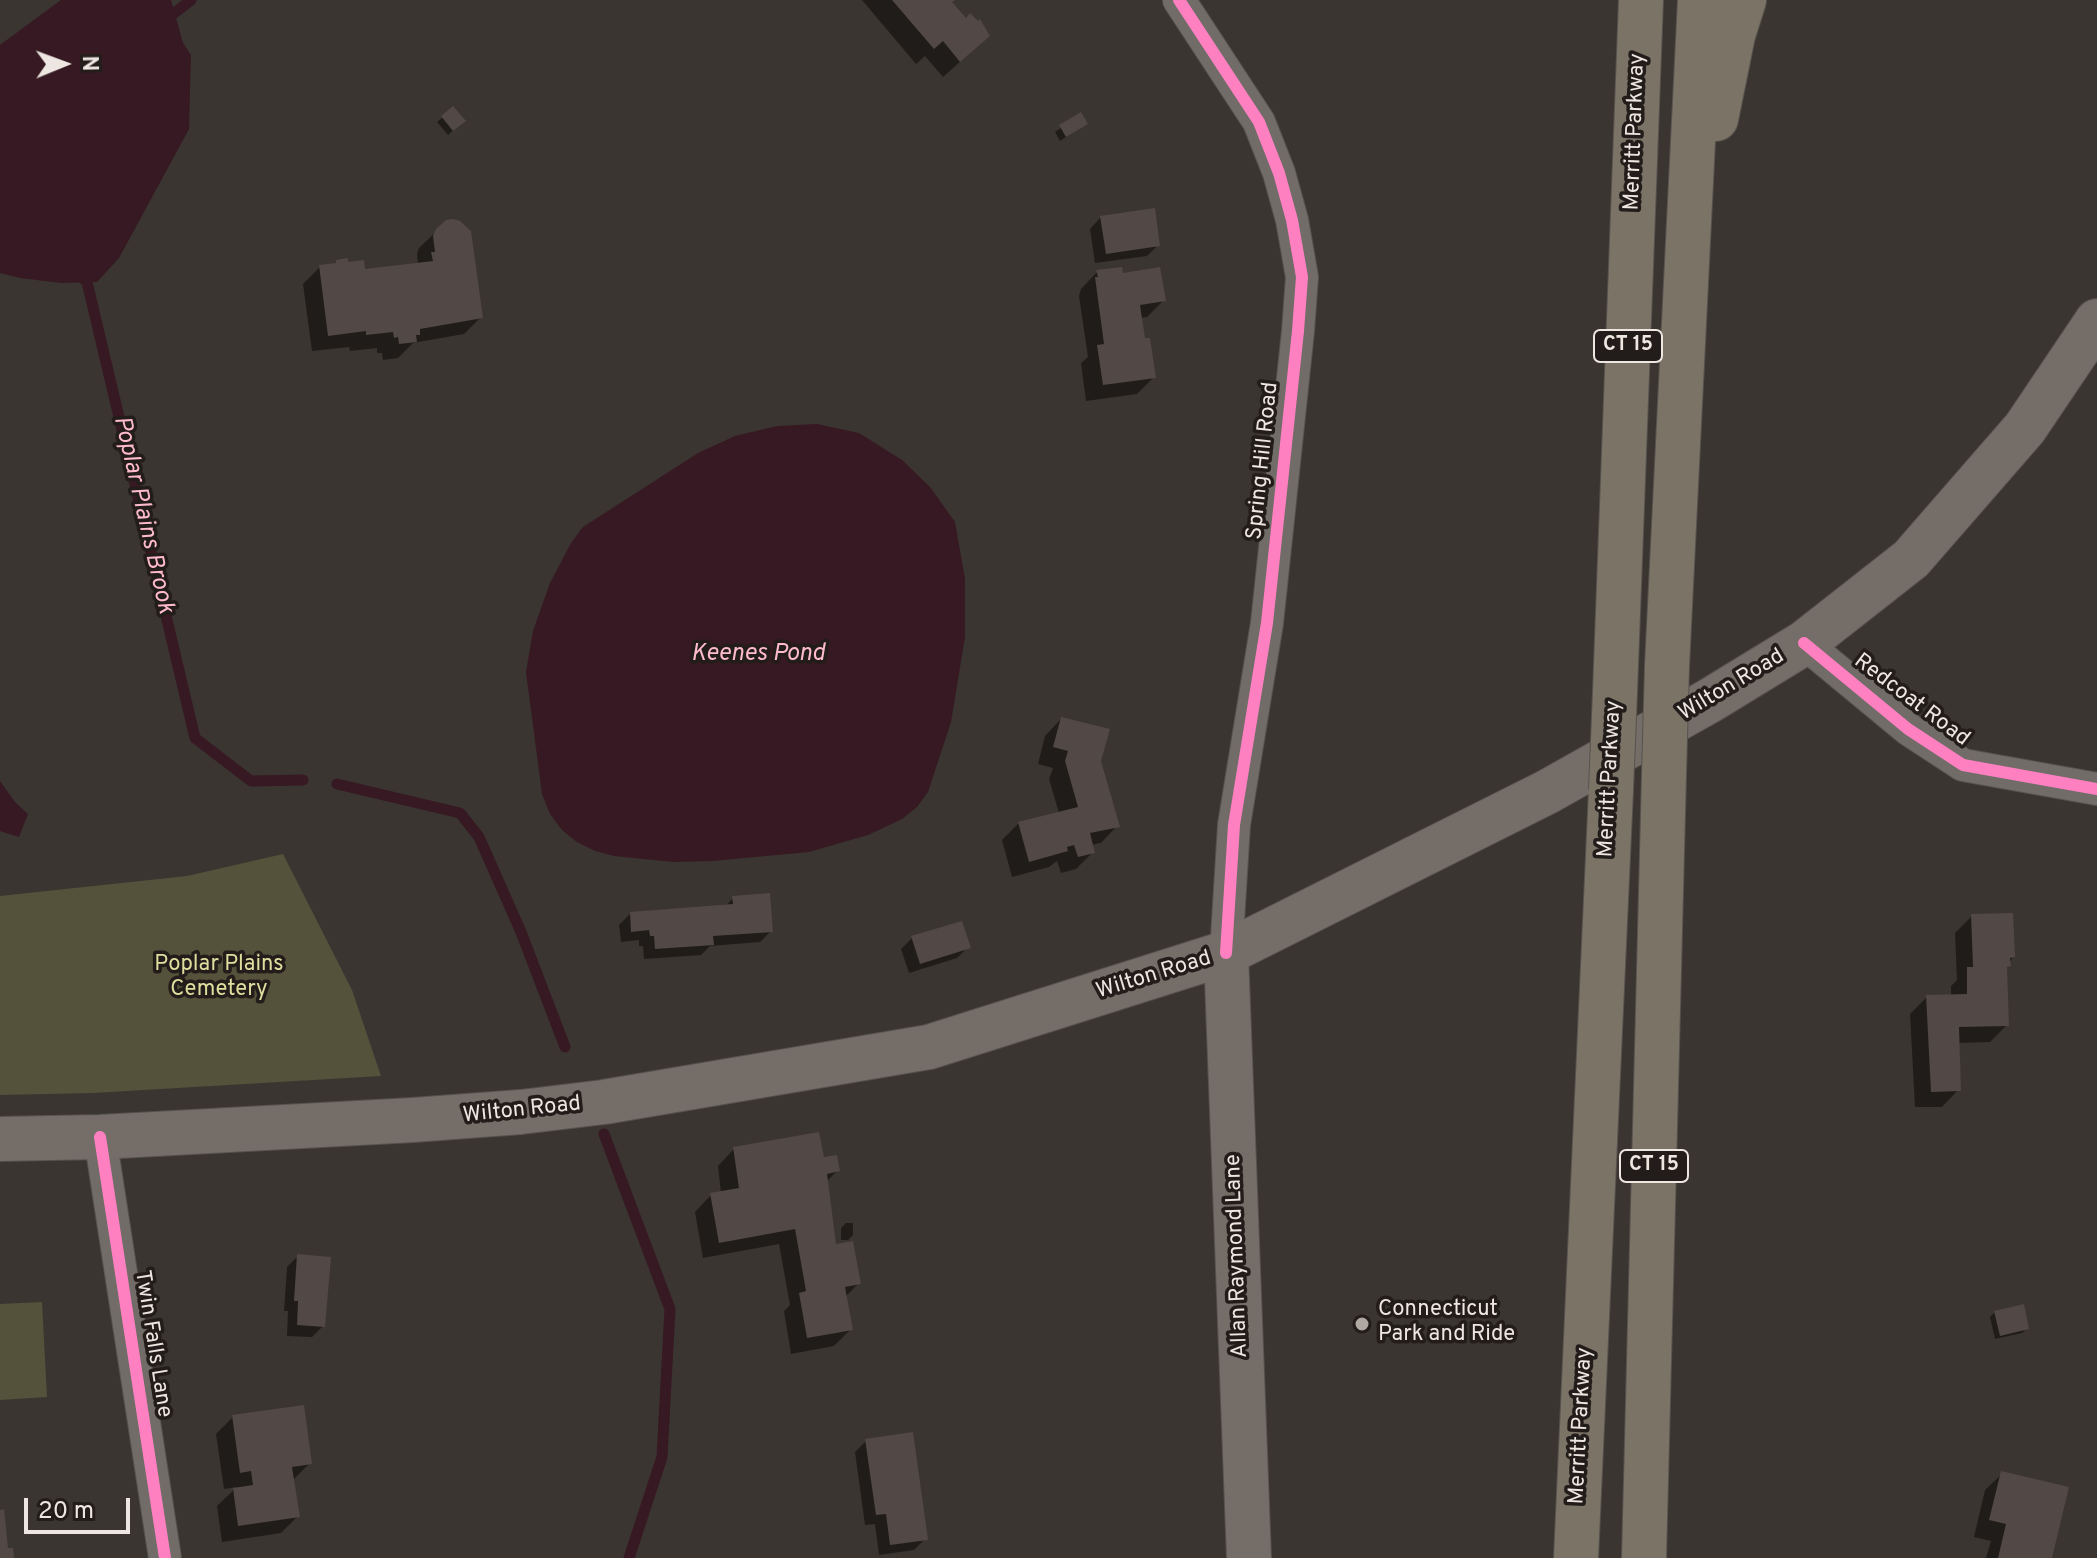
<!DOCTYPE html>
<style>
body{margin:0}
#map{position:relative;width:2097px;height:1558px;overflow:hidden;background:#3b3531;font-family:Overpass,sans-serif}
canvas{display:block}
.north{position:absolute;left:24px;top:24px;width:80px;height:80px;-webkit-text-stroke:6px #221d1a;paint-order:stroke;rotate:89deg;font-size:22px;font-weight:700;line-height:32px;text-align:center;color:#ede6e1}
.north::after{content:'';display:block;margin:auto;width:28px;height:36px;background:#ede6e1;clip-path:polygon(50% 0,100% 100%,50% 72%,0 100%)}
.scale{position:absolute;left:24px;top:1498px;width:106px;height:36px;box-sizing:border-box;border:4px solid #ede6e1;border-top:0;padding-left:10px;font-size:24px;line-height:28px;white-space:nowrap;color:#ede6e1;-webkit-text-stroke:6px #221d1a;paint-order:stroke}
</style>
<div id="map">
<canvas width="2097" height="1558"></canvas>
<div class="north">N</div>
<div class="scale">20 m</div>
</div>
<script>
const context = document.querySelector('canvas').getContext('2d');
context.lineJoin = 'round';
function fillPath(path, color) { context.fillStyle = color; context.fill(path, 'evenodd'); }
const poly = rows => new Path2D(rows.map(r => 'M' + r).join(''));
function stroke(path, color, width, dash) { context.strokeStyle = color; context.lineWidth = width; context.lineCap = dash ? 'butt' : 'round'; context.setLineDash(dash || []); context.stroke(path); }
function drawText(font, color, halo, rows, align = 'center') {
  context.font = font + ' Overpass,sans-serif'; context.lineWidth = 7; context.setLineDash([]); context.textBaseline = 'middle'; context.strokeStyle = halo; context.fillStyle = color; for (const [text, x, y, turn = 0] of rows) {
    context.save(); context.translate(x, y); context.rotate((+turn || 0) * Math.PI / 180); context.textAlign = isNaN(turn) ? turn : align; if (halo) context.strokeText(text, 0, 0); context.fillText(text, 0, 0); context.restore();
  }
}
fillPath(poly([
 [283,854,352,990,381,1076,93,1093,0,1095,0,896,187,876],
 [42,1302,47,1397,0,1400,0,1304]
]), '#54523b');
fillPath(poly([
 [61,0,171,0,183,43,191,55,189,129,119,258,97,282,61,283,20,278,0,273,0,45],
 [817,424,859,433,902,460,930,487,955,522,965,579,965,637,951,722,928,792,917,807,902,819,868,835,809,852,713,861,674,862,614,856,595,851,577,842,562,830,550,814,542,794,526,672,533,631,550,583,571,543,583,527,698,453,735,436,777,426],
 [0,781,15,802,28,814,19,837,0,831]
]), '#361922');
fillPath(poly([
 [862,0,952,0,950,2,971,52,943,77,925,56,916,64],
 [453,109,458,126,448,135,437,122],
 [1080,115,1085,124,1060,141,1055,132],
 [1100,218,1158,245,1147,256,1095,263,1090,229],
 [437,231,481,317,464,334,413,343,398,358,383,360,382,353,377,353,377,348,350,351,349,347,312,351,303,284,320,267,333,266,337,262,363,271,418,265,417,254,419,248],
 [1097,272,1164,300,1147,317,1140,318,1154,377,1137,394,1086,401,1081,363,1088,357,1079,296,1081,289],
 [1061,719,1099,761,1117,826,1101,843,1091,845,1093,852,1076,869,1061,873,1057,861,1049,867,1012,877,1002,840,1019,823,1059,813,1049,779,1053,768,1038,764,1045,736],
 [733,898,771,931,760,942,710,946,701,955,644,959,643,946,639,946,639,940,621,942,619,925,630,914,725,907],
 [1972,916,2013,957,2005,969,2007,1025,1990,1042,1957,1043,1958,1090,1942,1107,1915,1107,1910,1014,1927,997,1951,996,1951,986,1957,980,1955,933],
 [912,938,968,947,957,958,909,973,901,949],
 [734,1149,822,1159,838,1170,826,1182,835,1246,859,1283,845,1297,851,1329,834,1346,791,1354,784,1311,790,1305,779,1244,703,1258,695,1212,711,1195,721,1193,718,1166],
 [846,1223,853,1223,853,1235,848,1240,841,1240,841,1228],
 [298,1256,323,1326,312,1337,287,1336,288,1311,284,1311,287,1267],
 [1995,1312,2027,1328,2022,1333,1995,1339,1990,1317],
 [233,1417,310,1463,292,1481,298,1516,281,1533,222,1542,217,1506,237,1487,224,1489,216,1434],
 [866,1441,925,1539,914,1550,879,1555,875,1524,865,1525,855,1452],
 [2002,1474,2050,1558,1986,1558,1991,1541,1974,1537,1985,1490]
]), '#0007');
stroke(poly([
 [163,22,191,0],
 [78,274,87,282,195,738,251,781,303,780],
 [337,784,460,813,479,837,521,932,565,1047],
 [604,1134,670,1309,662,1457,629,1558]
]), '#361922', 11);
fillPath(poly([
 [892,0,955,0,952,2,966,18,970,13,978,21,980,19,990,36,960,62,943,41,934,49],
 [453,106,466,121,453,131,441,116],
 [1081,112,1088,124,1066,137,1059,125],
 [1155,208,1160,246,1106,254,1100,216],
 [453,219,460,221,471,231,483,318,420,329,420,335,416,335,417,342,399,344,398,337,394,338,393,332,366,335,366,331,328,336,319,265,336,263,336,260,348,258,348,262,364,260,365,269,433,261,431,252,435,252,433,236,436,229,446,220],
 [1122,267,1123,273,1160,267,1166,301,1140,305,1145,338,1150,338,1156,378,1103,385,1097,345,1104,344,1095,277,1098,277,1096,270],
 [1061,717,1110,729,1101,761,1120,827,1090,833,1095,853,1078,857,1074,845,1067,847,1068,851,1029,862,1018,822,1078,807,1065,761,1068,751,1053,747],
 [770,893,773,932,713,936,714,945,655,949,654,936,650,936,649,930,631,932,630,912,733,904,732,896],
 [2013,913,2015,957,2010,958,2011,966,2007,967,2009,1026,1959,1027,1961,1091,1931,1092,1926,995,1967,994,1967,967,1973,967,1971,914],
 [962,921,971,948,920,964,911,936],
 [819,1132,824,1157,837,1155,840,1171,827,1174,836,1244,853,1241,861,1284,845,1287,853,1330,807,1338,799,1293,806,1291,795,1229,719,1243,710,1193,739,1188,733,1147],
 [297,1254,331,1257,325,1327,297,1325,298,1301,294,1301],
 [2024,1304,2029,1329,2000,1336,1994,1311],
 [304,1405,312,1464,292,1467,300,1517,238,1526,233,1488,253,1485,251,1471,240,1473,232,1415],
 [913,1432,928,1540,890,1545,886,1514,876,1515,865,1439],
 [2001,1471,2069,1487,2052,1558,1998,1558,2006,1524,1989,1520],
 [4,1509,8,1548,13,1548,14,1558,0,1558,0,1510]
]), '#524845');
const street = poly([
 [1179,0,1259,122,1279,173,1292,220,1302,277,1298,331,1267,623,1234,825,1226,953],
 [1804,643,1908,729,1963,765,2097,789],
 [100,1137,165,1558]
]);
const secondary = poly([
 [1226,953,1249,1558],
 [0,1139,100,1137,413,1120,521,1112,604,1102,929,1047,1226,953,1547,792,1709,701,1804,643,1911,559,2025,428,2097,321]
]);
const highway = poly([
 [1716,119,1733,35,1744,0],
 [1667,666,1700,0],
 [1615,692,1641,0],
 [1576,1558,1611,790],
 [1644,1558,1664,774]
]);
stroke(street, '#56524e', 34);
stroke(secondary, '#56524e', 46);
stroke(highway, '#56524e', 46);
stroke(street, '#716c68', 32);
stroke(secondary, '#756e68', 44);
stroke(highway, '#7c7367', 44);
const highwayBridge = poly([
 [1664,774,1667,666],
 [1611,790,1615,692]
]);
stroke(highwayBridge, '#56524e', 46, []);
stroke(highwayBridge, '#7c7367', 44);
stroke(poly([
 [1179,0,1259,122,1279,173,1292,220,1302,277,1298,331,1267,623,1234,825,1226,953],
 [1804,643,1908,729,1963,765,2097,789],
 [100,1137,165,1558]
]), '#ff80c0', 12);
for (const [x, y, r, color] of [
 [1362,1324,8,"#afa8a3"]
]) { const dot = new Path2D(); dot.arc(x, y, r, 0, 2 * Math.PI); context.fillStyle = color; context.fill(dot); stroke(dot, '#221d1a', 3); }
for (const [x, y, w] of [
 [1628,346,68],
 [1654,1166,68]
]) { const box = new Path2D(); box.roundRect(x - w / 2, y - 16, w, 32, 6); context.fillStyle = '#221d1a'; context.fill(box); stroke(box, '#ede6e1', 2); }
drawText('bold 20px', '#ede6e1', null, [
 ["CT 15",1628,346],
 ["CT 15",1654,1166]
]);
drawText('22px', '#ede6e1', '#221d1a', [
 ["Merritt Parkway",1636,132,-88],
 ["Spring Hill Road",1264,461,-84],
 ["Wilton Road",1732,686,-31],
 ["Redcoat Road",1911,701,37],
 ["Merritt Parkway",1611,779,-87],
 ["Wilton Road",1154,976,-17],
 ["Wilton Road",522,1111,-6],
 ["Allan Raymond Lane",1238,1256,-92],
 ["Twin Falls Lane",152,1344,81],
 ["Merritt Parkway",1582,1426,-87]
]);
drawText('22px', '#e0de9f', '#221d1a', [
 ["Poplar Plains",219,966],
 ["Cemetery",219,991]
]);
drawText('22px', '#ede6e1', '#221d1a', [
 ["Connecticut",1378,1311],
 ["Park and Ride",1378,1336]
], 'left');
drawText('italic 24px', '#ffbbce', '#221d1a', [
 ["Poplar Plains Brook",142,515,77],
 ["Keenes Pond",758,655]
]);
</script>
